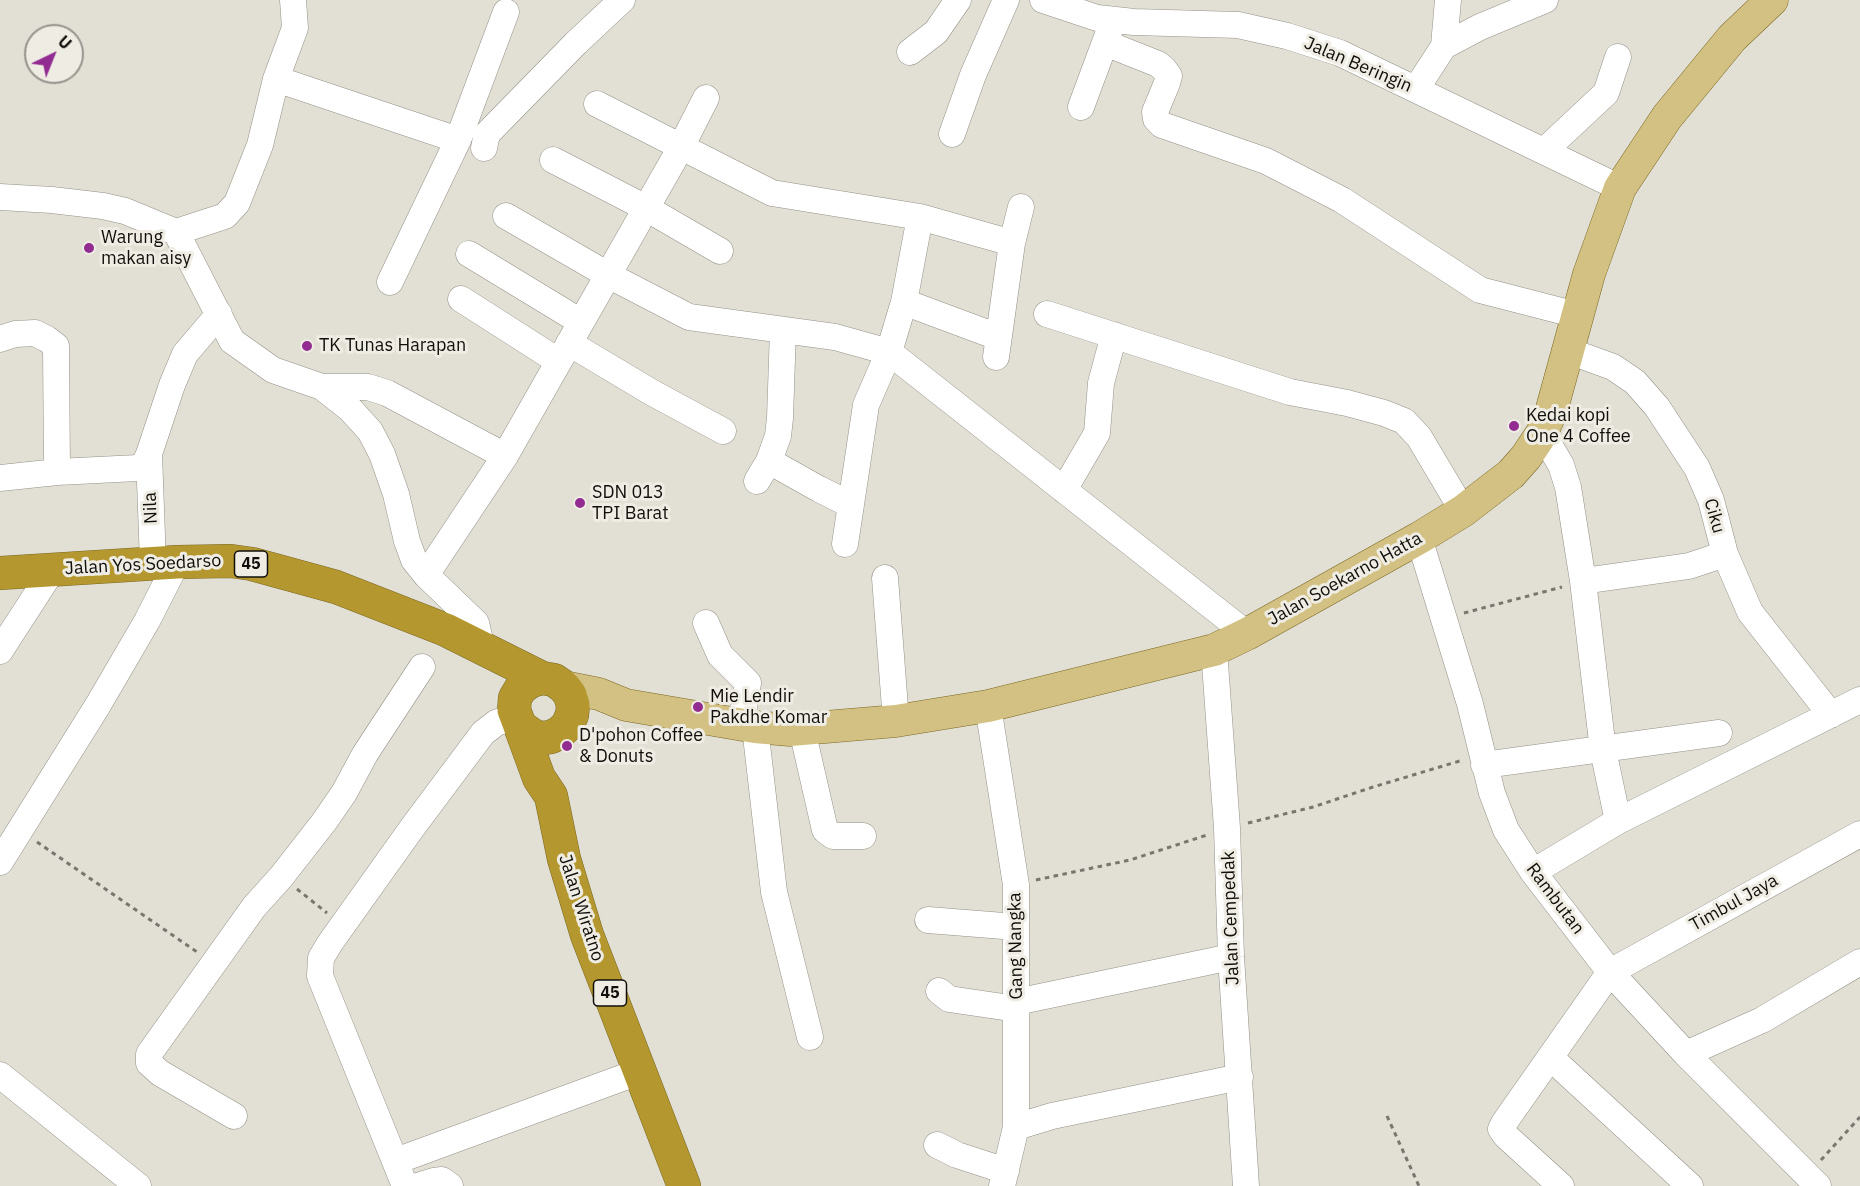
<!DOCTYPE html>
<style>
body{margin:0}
#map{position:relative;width:1860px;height:1186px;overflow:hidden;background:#e2dfd5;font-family:"IBM Plex Sans",sans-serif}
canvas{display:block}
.north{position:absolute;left:24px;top:24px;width:60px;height:60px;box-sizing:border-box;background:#efece3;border:2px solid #96948d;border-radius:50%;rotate:43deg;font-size:16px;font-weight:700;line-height:24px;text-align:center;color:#100f0b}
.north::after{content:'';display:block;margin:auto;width:21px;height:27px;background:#922c91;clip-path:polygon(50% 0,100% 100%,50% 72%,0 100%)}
</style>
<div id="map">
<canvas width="1860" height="1186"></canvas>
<div class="north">U</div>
</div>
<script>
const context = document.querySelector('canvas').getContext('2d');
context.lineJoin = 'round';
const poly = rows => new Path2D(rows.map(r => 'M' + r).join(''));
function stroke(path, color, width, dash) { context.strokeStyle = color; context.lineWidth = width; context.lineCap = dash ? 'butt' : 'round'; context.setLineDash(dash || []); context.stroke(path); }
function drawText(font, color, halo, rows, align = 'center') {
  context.font = font + ' "IBM Plex Sans",sans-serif'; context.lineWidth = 6; context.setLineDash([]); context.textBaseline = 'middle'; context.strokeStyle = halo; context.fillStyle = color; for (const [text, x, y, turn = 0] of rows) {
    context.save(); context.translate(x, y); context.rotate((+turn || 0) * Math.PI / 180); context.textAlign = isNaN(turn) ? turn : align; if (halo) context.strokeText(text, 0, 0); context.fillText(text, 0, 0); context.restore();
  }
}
const minor = poly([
 [1043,0,1097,18,1134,22,1238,25,1287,36,1340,53,1620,188],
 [1105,43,1158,64,1164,69,1169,76,1167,83,1155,112,1156,119,1162,125,1266,161,1342,200,1480,290,1577,315],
 [1444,46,1448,0],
 [910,52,936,32,958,0],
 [276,79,458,140],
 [1416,89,1444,46,1480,27,1545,0],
 [597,104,772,193,920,217,1012,243],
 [1081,107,1110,29],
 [952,134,973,75,1006,0],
 [484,148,487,134,576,43,622,0],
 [1544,151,1606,93,1618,57],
 [553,160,646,208,720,251],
 [0,197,52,200,103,206,125,211,176,232,225,216,237,203,260,145,276,79,295,28,293,0],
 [506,216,608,275,689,317,835,337,889,352,1247,634],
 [176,232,232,341,273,370,322,387,350,409,370,431,382,454,396,494,407,541,414,560,426,575,476,623,479,636,477,645],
 [469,254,581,322],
 [390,282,458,140,506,12],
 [461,299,558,361],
 [904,302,998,337],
 [1047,314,1290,392,1347,403,1384,413,1404,421,1419,437,1463,511],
 [0,339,15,334,35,333,47,339,56,346,57,472],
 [569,343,651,392,723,431],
 [1566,350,1613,367,1635,382,1657,407,1697,468,1711,500,1725,554,1750,612,1831,715],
 [996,357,1012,243,1021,207],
 [322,387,368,387,387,393,505,456],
 [1542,433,1561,465,1568,487,1583,581,1603,750,1618,821],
 [149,454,153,563],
 [769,461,819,489,851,505],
 [0,478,57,472,138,468,145,463,149,454,172,385,185,354,219,314],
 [757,481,769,461,778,436,780,418,783,330],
 [1064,490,1097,433,1101,383,1114,335],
 [1419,538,1470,704,1492,793,1506,830,1533,872,1610,972,1686,1054,1818,1186],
 [845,544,866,405,889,352,904,302,920,217],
 [426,575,505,456,681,147,706,98],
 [885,578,896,721],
 [1583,581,1689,566,1725,554],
 [706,623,720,655,748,683,741,725],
 [1214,650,1227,828,1231,957,1246,1186],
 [0,651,53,569],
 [988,706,1016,885,1016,1127,1002,1186],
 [755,727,774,892,810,1037],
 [802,730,825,830,833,836,863,836],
 [1484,765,1719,733],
 [0,862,98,705,147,621,177,562],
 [1533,872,1618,821,1860,700],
 [928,920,1016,927],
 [939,991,949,999,1017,1009],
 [1016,1002,1231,957],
 [1686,1054,1762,1020,1860,962],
 [1551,1058,1690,1186],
 [0,1075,138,1186],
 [234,1116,160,1073,149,1063,149,1054,254,907,281,877,324,822,344,793,365,754,422,667],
 [1016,1127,1052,1116,1240,1077],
 [937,1145,957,1155,1006,1171],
 [396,1161,641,1071],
 [405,1186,320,976,321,958,330,943,412,828,483,733,496,723,515,716],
 [418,1186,434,1181,442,1180,450,1186],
 [1561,1186,1506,1136,1501,1129,1504,1123,1610,972,1860,834]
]);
const major = poly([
 [564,687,599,694,626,705,755,727,790,730,896,721,988,706,1214,650,1247,634,1419,538,1463,511,1511,474,1526,457,1542,433,1551,412,1589,274,1620,188,1667,117,1732,38,1772,0]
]);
const highway = poly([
 [0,573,177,562,231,561,252,564,336,587,446,630,542,678,554,680,564,687,570,695,573,705,572,715,567,726,559,733,551,737,542,738,534,736,520,726,514,710,515,698,521,688,531,681,542,678],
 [520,726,539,778,551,796,564,859,587,935,684,1186]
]);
stroke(minor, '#949188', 27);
stroke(major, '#7b6822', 33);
stroke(highway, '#7b6822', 34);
stroke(poly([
 [1464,613,1562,587],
 [1248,823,1313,807,1373,787,1463,760],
 [37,842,197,952],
 [1036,880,1130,860,1207,835],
 [297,889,327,913],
 [1387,1116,1419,1186],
 [1821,1160,1860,1117]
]), '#78766f', 3, [4.5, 4.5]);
stroke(minor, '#fff', 26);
stroke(major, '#d2c182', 32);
stroke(highway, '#b4982f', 33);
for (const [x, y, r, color] of [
 [89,248,6,"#922c91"],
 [307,346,6,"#922c91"],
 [1514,426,6,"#922c91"],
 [580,503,6,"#922c91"],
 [698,707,6,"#922c91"],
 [567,746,6,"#922c91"]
]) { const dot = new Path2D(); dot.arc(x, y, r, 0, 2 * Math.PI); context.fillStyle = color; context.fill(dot); stroke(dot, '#efece3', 2); }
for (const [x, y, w] of [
 [251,564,33],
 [610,993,33]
]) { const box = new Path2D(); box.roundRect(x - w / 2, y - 13, w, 26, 4.5); context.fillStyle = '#efece3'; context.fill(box); stroke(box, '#100f0b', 1.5); }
drawText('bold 16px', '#100f0b', null, [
 ["45",251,564],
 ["45",610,993]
]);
drawText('18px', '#100f0b', '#efece3', [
 ["Jalan Beringin",1358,65,23],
 ["Nila",151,508,-92],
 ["Ciku",1714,516,74],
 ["Jalan Yos Soedarso",143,565,-3],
 ["Jalan Soekarno Hatta",1345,579,-29],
 ["Rambutan",1555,899,53],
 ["Timbul Jaya",1734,903,-29],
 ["Jalan Wiratno",581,908,72],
 ["Jalan Cempedak",1231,918,-92],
 ["Gang Nangka",1016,946,-91]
]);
drawText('18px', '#100f0b', '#efece3', [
 ["Warung",101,238],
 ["makan aisy",101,259],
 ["TK Tunas Harapan",319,346],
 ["Kedai kopi",1526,416],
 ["One 4 Coffee",1526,437],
 ["SDN 013",592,493],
 ["TPI Barat",592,514],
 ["Mie Lendir",710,697],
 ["Pakdhe Komar",710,718],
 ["D'pohon Coffee",579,736],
 ["& Donuts",579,757]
], 'left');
</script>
